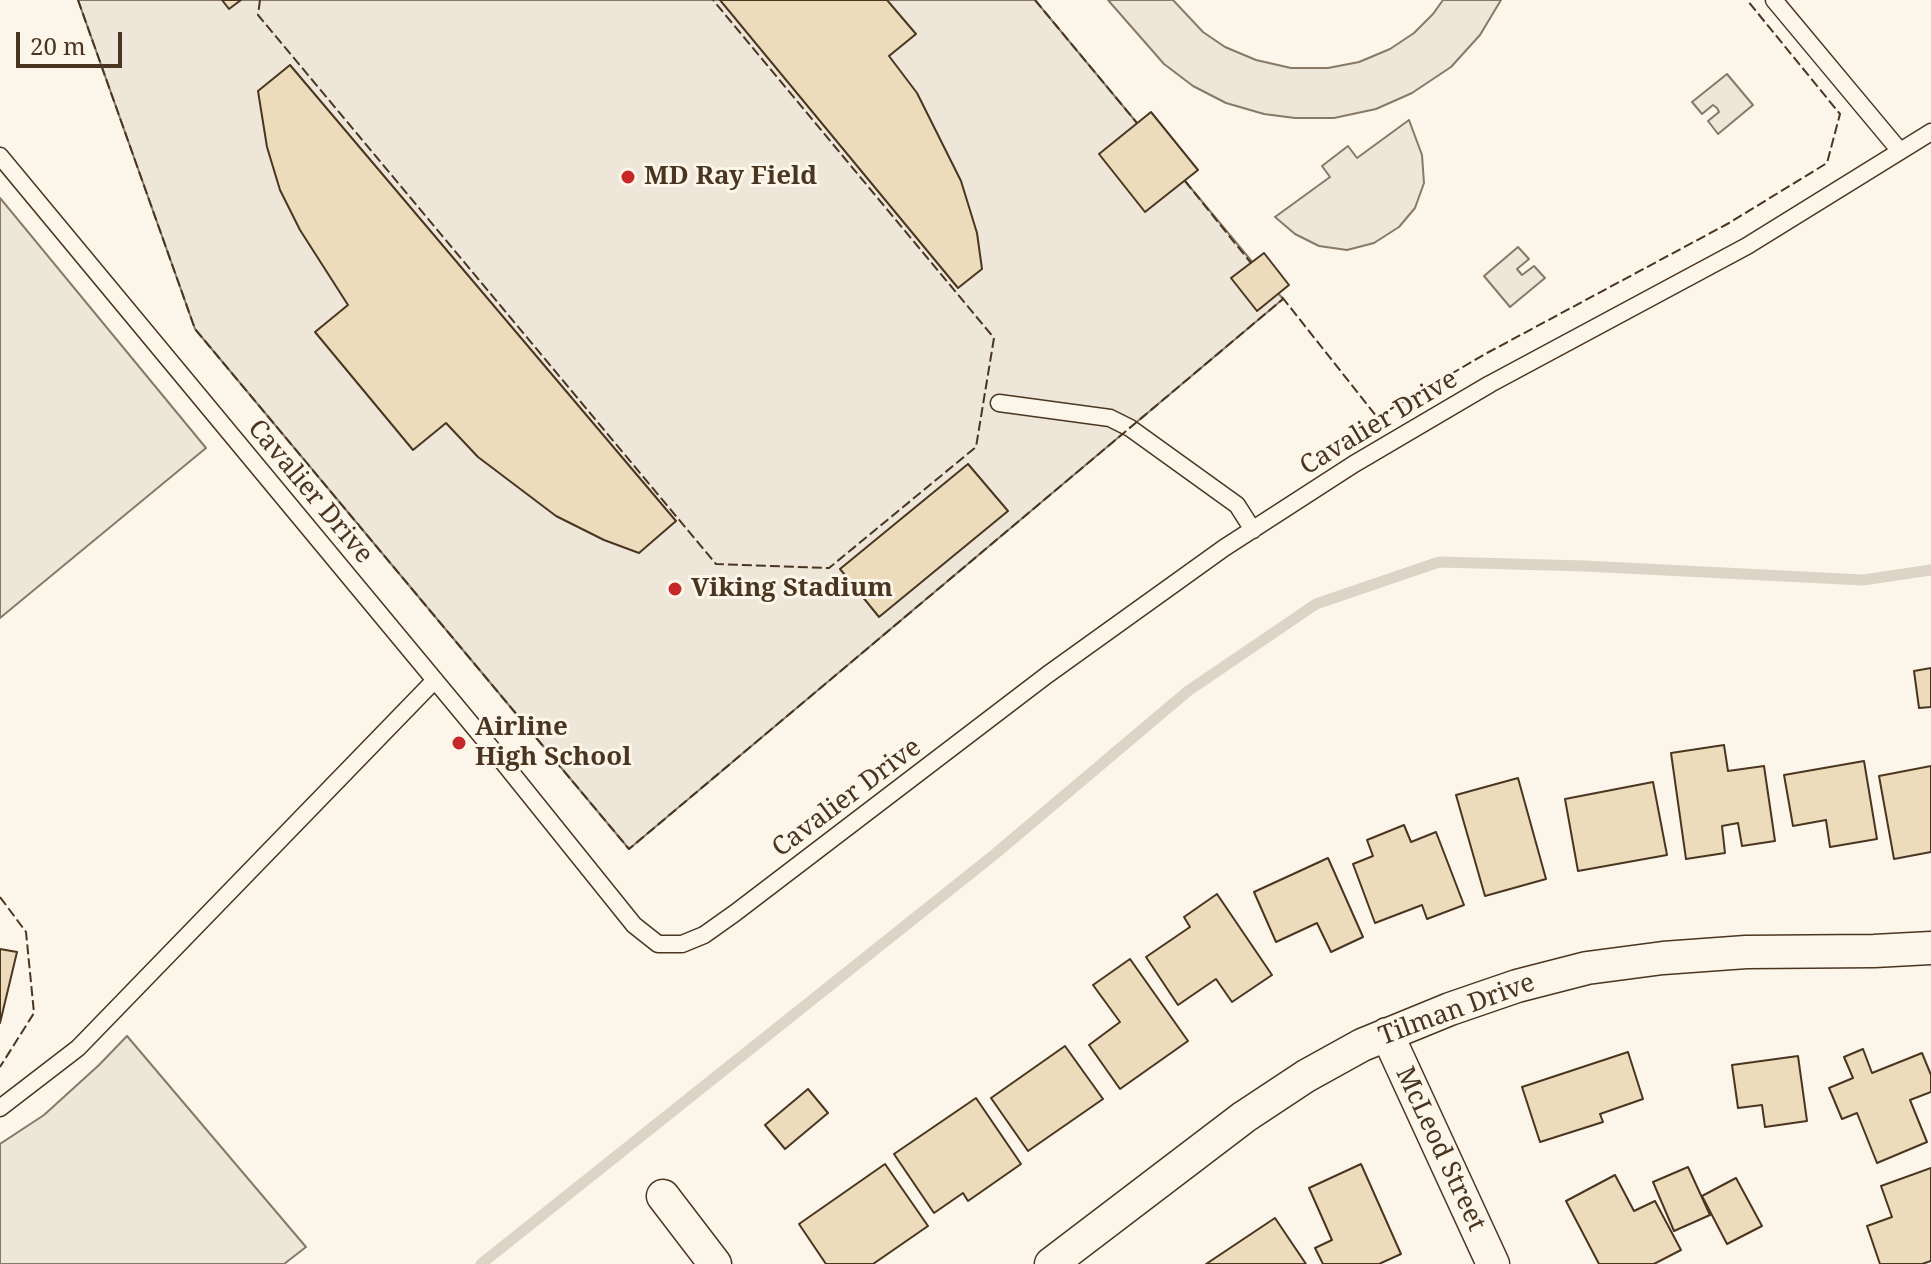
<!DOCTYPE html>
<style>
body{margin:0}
#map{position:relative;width:1931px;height:1264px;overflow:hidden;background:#fbf6e9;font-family:"Noto Serif",serif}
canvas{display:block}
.scale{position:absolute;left:16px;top:32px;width:106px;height:36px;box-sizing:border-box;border:4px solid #4a3520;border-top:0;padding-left:10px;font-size:24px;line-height:28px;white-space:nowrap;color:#4a3520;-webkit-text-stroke:6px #fbf6e9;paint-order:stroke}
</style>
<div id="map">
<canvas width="1931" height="1264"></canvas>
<div class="scale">20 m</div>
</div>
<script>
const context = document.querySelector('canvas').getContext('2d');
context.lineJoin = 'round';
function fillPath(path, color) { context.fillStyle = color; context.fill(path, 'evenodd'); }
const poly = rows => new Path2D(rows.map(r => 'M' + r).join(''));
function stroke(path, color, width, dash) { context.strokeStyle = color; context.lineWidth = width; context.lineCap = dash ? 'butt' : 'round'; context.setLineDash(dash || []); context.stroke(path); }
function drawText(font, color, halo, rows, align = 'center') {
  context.font = font + ' "Noto Serif",serif'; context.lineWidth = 6; context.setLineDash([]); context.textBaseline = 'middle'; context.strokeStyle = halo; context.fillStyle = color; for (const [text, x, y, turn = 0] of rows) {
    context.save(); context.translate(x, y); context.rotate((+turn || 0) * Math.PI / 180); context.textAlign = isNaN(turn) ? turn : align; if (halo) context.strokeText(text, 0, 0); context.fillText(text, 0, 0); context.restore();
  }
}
const green = poly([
 [78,0,1035,0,1283,299,629,849,195,329,78,0],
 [1108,0,1173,0,1203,32,1225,47,1256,60,1291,68,1328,68,1359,62,1390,49,1414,33,1433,14,1443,0,1501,0,1480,35,1451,67,1412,93,1376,109,1334,118,1295,118,1264,114,1226,103,1193,86,1164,64,1108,0],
 [1727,74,1753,105,1718,134,1708,121,1719,112,1717,108,1713,105,1702,114,1692,102,1727,74],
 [1409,120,1422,155,1424,183,1415,208,1399,227,1374,243,1347,250,1319,246,1295,234,1275,217,1330,177,1322,166,1348,146,1357,158,1409,120],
 [1518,247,1529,259,1517,269,1522,275,1534,266,1545,278,1510,307,1484,276,1518,247]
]);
fillPath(green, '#ede6d9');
stroke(green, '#887966', 2);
const parking = poly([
 [0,198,206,448,0,618,0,198],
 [127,1036,306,1247,284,1264,0,1264,0,1144,44,1115,99,1065,127,1036]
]);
fillPath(parking, '#ede7d9');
stroke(parking, '#887966', 2);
stroke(poly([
 [481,1264,995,854,1188,691,1316,604,1439,562,1585,566,1863,580,1931,570]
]), '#dcd4c6', 11);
const building = poly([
 [222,0,241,0,229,9,222,0],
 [720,0,887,0,916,34,889,56,917,93,961,181,977,233,982,269,958,288,720,0],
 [290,65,676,521,639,553,604,540,556,516,478,457,446,423,413,450,315,332,348,305,300,230,280,190,267,147,258,91,290,65],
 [1151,112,1198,170,1145,212,1099,154,1151,112],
 [1264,253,1289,285,1257,311,1231,278,1264,253],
 [968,464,1008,511,879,617,840,569,968,464],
 [1931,668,1931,707,1919,708,1914,671,1931,668],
 [1724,745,1728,771,1764,766,1775,841,1742,846,1738,823,1722,826,1725,853,1686,859,1671,753,1724,745],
 [1864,761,1877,839,1830,847,1826,820,1793,826,1784,775,1864,761],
 [1931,766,1931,852,1894,859,1879,776,1931,766],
 [1518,778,1546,879,1485,896,1456,795,1518,778],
 [1653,782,1667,855,1578,871,1565,799,1653,782],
 [1404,825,1411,842,1436,832,1464,905,1427,919,1422,905,1375,923,1353,864,1373,856,1367,840,1404,825],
 [1328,858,1363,937,1331,952,1317,923,1276,942,1254,892,1328,858],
 [1217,894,1272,975,1232,1002,1216,979,1178,1005,1146,957,1190,927,1184,917,1217,894],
 [0,949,17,952,0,1023,0,949],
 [1130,959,1188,1041,1120,1089,1089,1045,1120,1022,1093,985,1130,959],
 [1065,1046,1103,1099,1028,1151,991,1098,1065,1046],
 [1863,1049,1872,1073,1922,1053,1931,1075,1931,1092,1910,1100,1927,1142,1877,1163,1857,1113,1842,1119,1829,1088,1853,1078,1844,1057,1863,1049],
 [1628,1052,1643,1099,1600,1114,1603,1122,1540,1142,1522,1087,1628,1052],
 [1798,1056,1807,1121,1765,1127,1762,1105,1738,1108,1732,1065,1798,1056],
 [808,1089,828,1113,785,1149,765,1125,808,1089],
 [976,1098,1021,1164,968,1201,963,1193,934,1213,894,1154,976,1098],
 [885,1164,928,1226,873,1264,826,1264,799,1224,885,1164],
 [1361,1164,1401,1254,1379,1264,1323,1264,1315,1248,1332,1240,1309,1188,1361,1164],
 [1688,1167,1710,1215,1674,1231,1653,1182,1688,1167],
 [1931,1168,1931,1261,1922,1264,1880,1264,1867,1226,1892,1217,1881,1186,1931,1168],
 [1615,1175,1634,1211,1655,1201,1681,1250,1654,1264,1599,1264,1566,1201,1615,1175],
 [1736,1178,1762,1226,1727,1244,1702,1196,1736,1178],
 [1275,1218,1306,1264,1206,1264,1275,1218]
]);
fillPath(building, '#ecdcbc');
stroke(building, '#4a3520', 2);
const lane = poly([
 [1774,0,1900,151],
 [0,156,502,761,634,925,658,944,682,944,704,935,735,913,1047,675,1224,548,1354,464,1490,384,1747,246,1931,132],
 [999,403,1110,418,1130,428,1237,505,1253,530],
 [0,1108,78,1048,435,680]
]);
const street = poly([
 [1387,1034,1493,1264],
 [663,1196,715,1264],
 [1051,1264,1244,1117,1306,1076,1362,1045,1450,1009,1517,986,1587,968,1663,958,1746,952,1874,951,1931,948]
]);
stroke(lane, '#4a3520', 19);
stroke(street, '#4a3520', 35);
stroke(lane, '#fbf6e9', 16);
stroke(street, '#fbf6e9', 32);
stroke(poly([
 [78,0,195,329,629,849,1283,299],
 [260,0,258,15,716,564,829,568,976,447,994,338,713,0],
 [1035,0,1137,123],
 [1185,181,1251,263],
 [1282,297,1377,417,1487,353,1729,223,1827,163,1840,114,1747,0],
 [0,897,26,932,34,1013,0,1067]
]), '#4a3520', 2, [10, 4]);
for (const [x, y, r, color] of [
 [628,177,8,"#c62828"],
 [675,589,8,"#c62828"],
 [459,743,8,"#c62828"]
]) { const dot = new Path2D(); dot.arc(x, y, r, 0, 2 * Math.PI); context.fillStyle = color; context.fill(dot); stroke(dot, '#fbf6e9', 3); }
drawText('bold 26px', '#4a3520', '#fbf6e9', [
 ["MD Ray Field",644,177],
 ["Viking Stadium",691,589],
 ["Airline",475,728],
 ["High School",475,758]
], 'left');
drawText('26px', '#4a3520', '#fbf6e9', [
 ["Cavalier Drive",1379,423,-31],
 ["Cavalier Drive",310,492,50],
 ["Cavalier Drive",847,798,-37],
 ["Tilman Drive",1457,1010,-20],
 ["McLeod Street",1440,1149,65]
]);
</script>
